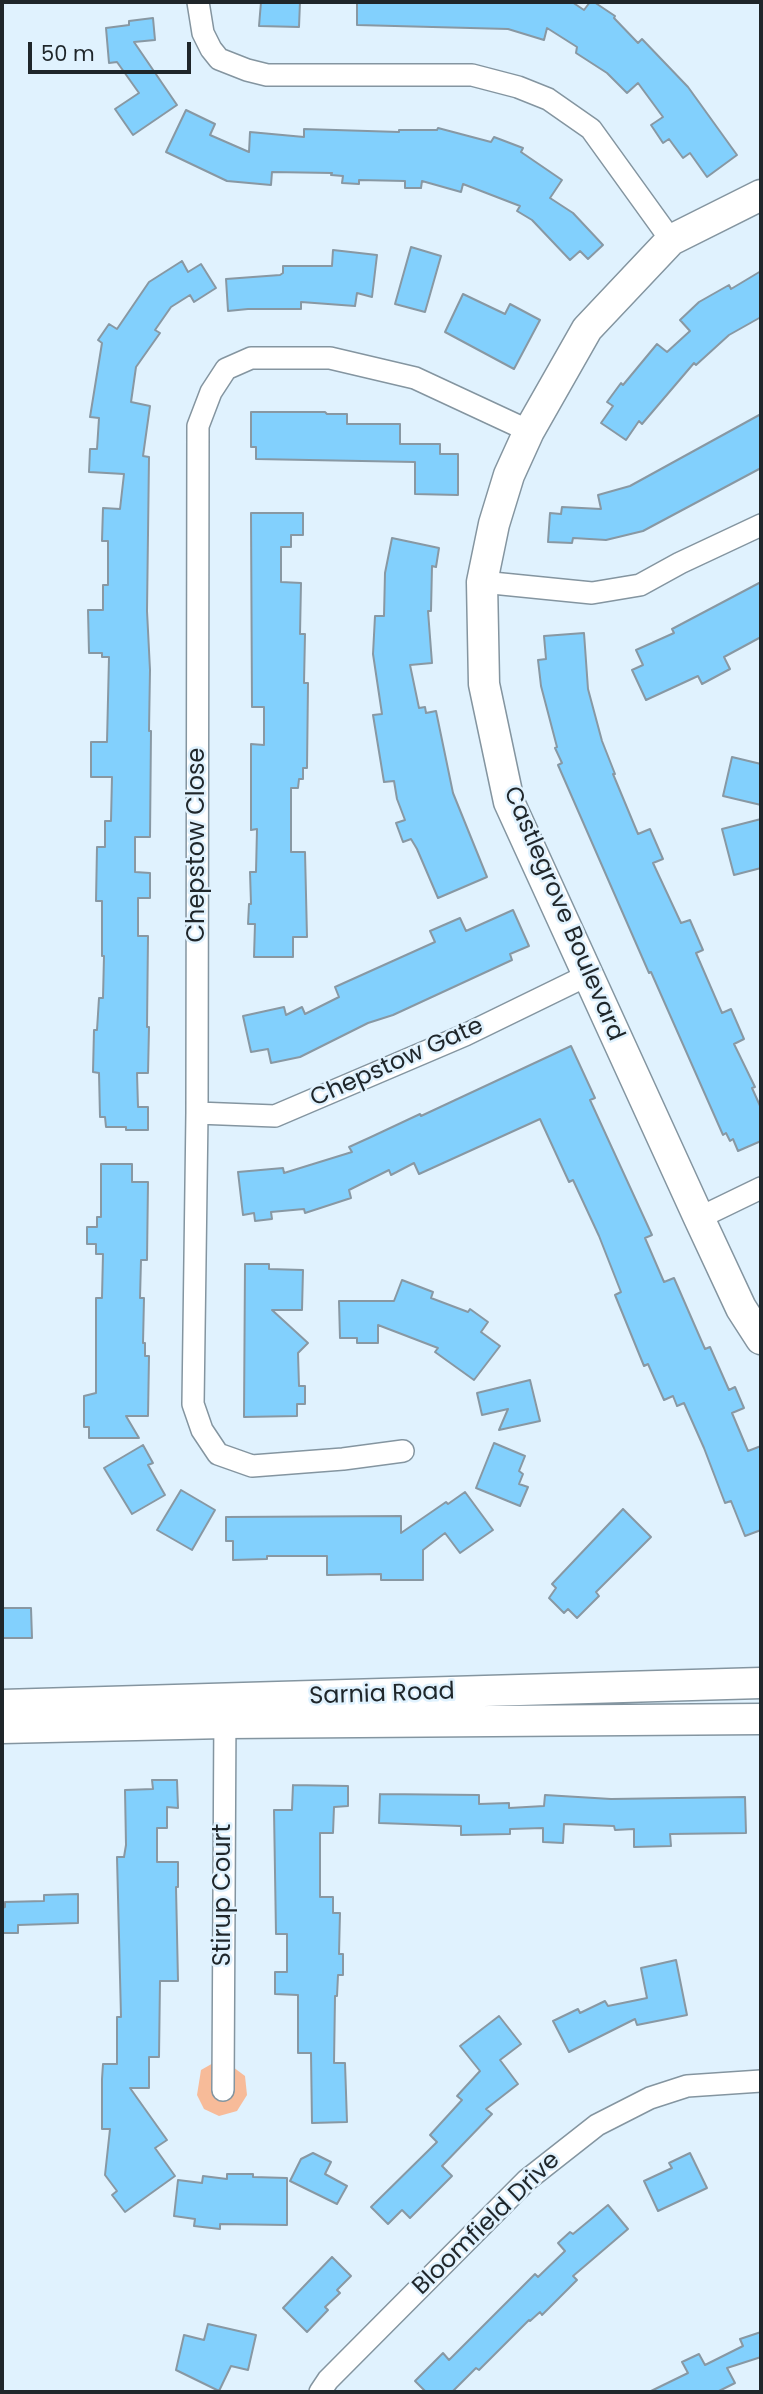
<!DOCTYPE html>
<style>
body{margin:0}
#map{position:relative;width:763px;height:2394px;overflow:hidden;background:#e0f2fe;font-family:Poppins,sans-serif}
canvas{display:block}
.frame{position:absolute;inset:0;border:4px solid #1f262a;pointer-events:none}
.scale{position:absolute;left:28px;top:42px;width:163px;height:32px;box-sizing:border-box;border:4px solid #1f262a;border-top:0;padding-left:9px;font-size:21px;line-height:24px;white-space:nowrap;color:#1f262a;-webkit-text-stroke:5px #e0f2fe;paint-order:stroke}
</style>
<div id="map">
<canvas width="763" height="2394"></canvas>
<div class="frame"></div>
<div class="scale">50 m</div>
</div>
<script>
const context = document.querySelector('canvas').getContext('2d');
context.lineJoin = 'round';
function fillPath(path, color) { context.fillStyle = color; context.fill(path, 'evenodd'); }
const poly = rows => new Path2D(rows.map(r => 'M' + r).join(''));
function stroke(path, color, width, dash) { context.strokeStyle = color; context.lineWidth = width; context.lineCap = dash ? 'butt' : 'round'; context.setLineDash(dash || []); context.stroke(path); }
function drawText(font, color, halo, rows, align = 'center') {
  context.font = font + ' Poppins,sans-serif'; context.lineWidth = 5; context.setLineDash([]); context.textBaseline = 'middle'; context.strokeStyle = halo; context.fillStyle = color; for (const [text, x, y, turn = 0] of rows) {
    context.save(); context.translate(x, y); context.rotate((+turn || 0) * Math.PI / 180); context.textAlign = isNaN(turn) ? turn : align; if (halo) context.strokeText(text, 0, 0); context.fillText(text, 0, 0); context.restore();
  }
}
fillPath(poly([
 [215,2062,229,2064,245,2076,247,2095,237,2111,219,2116,204,2109,197,2095,201,2070]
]), '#f7bb99');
const building = poly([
 [261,2,300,2,299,27,259,26,261,2],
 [357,2,572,2,584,10,590,2,594,2,615,16,614,18,638,43,642,39,688,87,737,155,707,177,690,153,683,158,669,139,663,143,651,125,663,117,638,83,627,93,607,73,576,53,577,47,547,28,544,40,508,29,357,25,357,2],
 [153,18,155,40,134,42,177,105,133,135,115,109,139,93,117,62,109,63,106,28,129,25,129,21,153,18],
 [186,110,215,124,210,135,249,152,250,132,304,137,304,129,399,132,399,130,437,130,438,128,491,142,494,137,523,148,521,152,562,180,550,198,573,213,603,245,588,259,580,251,570,260,532,220,517,211,520,206,463,184,461,192,422,181,421,188,405,188,405,181,359,180,359,184,342,183,343,176,331,175,332,173,272,172,271,185,227,181,166,152,186,110],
 [411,247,441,256,425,312,395,304,411,247],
 [333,250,377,255,372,297,357,293,355,306,301,302,301,309,248,309,228,311,226,279,280,275,283,273,283,266,332,266,333,250],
 [182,261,188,272,201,264,216,288,194,302,190,295,171,307,155,330,160,333,136,367,131,402,150,406,143,456,149,457,147,611,150,670,149,731,151,731,150,837,135,837,135,872,150,873,150,898,138,898,138,936,148,936,147,1027,149,1027,148,1073,137,1073,138,1107,148,1107,148,1130,126,1130,126,1127,106,1127,105,1117,100,1117,99,1073,93,1072,94,1030,97,1030,99,998,103,998,104,956,102,956,102,901,96,901,97,847,105,847,105,821,111,821,112,777,91,777,91,742,107,742,109,657,102,657,102,653,89,653,88,610,103,610,103,585,108,585,108,541,102,541,103,508,120,509,124,474,89,472,90,449,97,449,99,418,90,417,102,343,98,340,109,324,117,329,149,282,182,261],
 [761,271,761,317,729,335,696,365,694,363,642,424,639,421,626,440,601,423,613,406,607,402,621,383,623,385,657,344,667,352,690,331,680,320,699,302,729,285,731,289,761,271],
 [463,294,505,314,510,304,540,320,514,369,445,332,463,294],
 [251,412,325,412,327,414,347,414,347,424,400,424,400,444,440,444,440,454,458,454,458,495,415,494,415,462,256,459,256,447,251,447,251,412],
 [761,414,761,468,643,531,606,540,573,538,572,543,548,542,550,513,561,514,562,507,601,509,598,495,630,486,761,414],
 [251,513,303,513,303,535,291,535,291,547,281,547,281,582,301,583,300,634,305,634,304,683,308,683,307,768,303,768,303,779,299,779,298,788,291,788,291,852,305,852,307,937,293,937,293,957,254,957,255,924,248,924,249,904,251,904,250,872,256,872,257,829,251,830,251,744,264,745,264,707,252,707,251,513],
 [392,538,439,548,436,567,432,566,431,611,428,611,432,663,410,665,419,708,425,707,426,713,436,711,453,793,487,877,438,898,417,849,411,839,403,842,396,823,405,820,397,799,394,781,384,782,373,715,382,714,373,654,375,616,384,616,385,573,392,538],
 [761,582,761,637,724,657,730,669,702,684,698,676,646,700,632,670,643,665,636,650,674,633,672,629,761,582],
 [584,633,588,689,602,741,615,774,613,774,638,834,650,829,663,859,653,863,681,923,690,920,703,950,696,953,722,1013,731,1009,744,1039,734,1044,755,1087,752,1088,761,1108,761,1141,738,1151,733,1139,730,1141,726,1133,723,1135,651,972,649,973,558,765,562,763,555,748,557,747,541,686,538,660,546,659,544,636,584,633],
 [732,757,761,764,761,805,723,796,732,757],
 [761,819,761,868,734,875,722,829,761,819],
 [513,910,529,946,510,954,512,960,393,1015,368,1023,300,1057,271,1063,268,1049,251,1052,243,1016,284,1007,286,1015,302,1007,305,1014,339,997,335,987,435,942,430,931,460,918,466,931,513,910],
 [571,1046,595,1098,590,1100,652,1235,645,1238,664,1282,674,1278,705,1349,710,1347,729,1390,735,1387,744,1408,732,1413,748,1451,761,1446,761,1530,745,1536,731,1501,725,1503,704,1448,684,1403,677,1406,673,1396,664,1400,648,1364,644,1366,615,1295,621,1292,599,1236,573,1180,569,1182,540,1119,419,1174,414,1163,391,1175,389,1170,349,1190,351,1198,305,1213,304,1209,271,1212,272,1219,255,1221,254,1213,243,1215,238,1172,283,1168,284,1173,352,1152,349,1147,371,1137,420,1114,421,1116,571,1046],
 [101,1164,132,1164,132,1182,148,1182,147,1260,141,1260,140,1298,144,1298,143,1343,145,1343,145,1356,149,1356,148,1416,126,1416,139,1438,89,1438,89,1427,84,1427,84,1396,96,1393,96,1298,102,1298,103,1254,96,1254,96,1244,87,1244,87,1227,97,1227,97,1217,101,1217,101,1164],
 [245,1264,269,1264,269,1269,303,1270,302,1310,272,1310,308,1343,298,1353,299,1386,305,1386,305,1404,297,1404,297,1416,244,1417,245,1264],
 [402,1280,433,1292,431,1298,468,1312,470,1309,488,1322,481,1332,500,1346,474,1380,435,1352,438,1348,378,1325,378,1343,357,1343,357,1338,340,1338,339,1301,394,1301,402,1280],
 [530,1380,540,1421,499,1430,508,1409,482,1415,477,1393,530,1380],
 [494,1443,525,1456,519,1471,523,1474,519,1484,528,1487,520,1506,476,1488,494,1443],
 [143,1445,153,1463,148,1465,165,1495,132,1514,104,1468,143,1445],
 [181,1490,215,1510,192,1550,157,1530,181,1490],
 [465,1492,493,1530,460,1553,445,1533,423,1550,423,1580,381,1580,381,1574,327,1575,327,1556,267,1556,267,1559,233,1560,233,1541,226,1541,226,1517,401,1516,401,1533,446,1502,448,1504,465,1492],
 [623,1509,651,1537,596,1592,599,1596,577,1618,568,1609,564,1613,549,1598,556,1588,552,1584,623,1509],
 [2,1608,31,1608,32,1638,2,1638,2,1608],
 [152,1780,177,1780,178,1808,167,1807,167,1828,157,1828,157,1862,178,1862,178,1887,176,1887,178,1981,160,1981,159,2057,149,2057,149,2088,130,2088,167,2140,155,2148,175,2176,125,2212,112,2195,117,2191,105,2175,110,2129,102,2129,102,2079,103,2064,117,2064,117,2017,121,2017,117,1857,124,1857,126,1845,125,1790,153,1789,152,1780],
 [293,1785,348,1786,348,1806,334,1807,333,1833,320,1833,320,1897,333,1897,333,1913,340,1913,339,1954,343,1954,343,1975,338,1975,337,1996,335,1996,334,2063,345,2063,347,2122,312,2123,311,2053,298,2053,298,1995,275,1994,275,1972,287,1972,287,1934,276,1934,274,1810,292,1810,293,1785],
 [380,1794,479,1795,479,1804,509,1803,509,1808,544,1806,545,1795,611,1799,745,1797,746,1833,670,1834,671,1846,634,1847,634,1829,615,1830,614,1826,564,1824,563,1843,543,1842,543,1828,510,1829,510,1834,461,1835,461,1826,379,1823,380,1794],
 [78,1894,78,1923,18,1925,18,1933,2,1933,2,1908,5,1907,5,1902,44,1901,44,1895,78,1894],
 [676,1960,687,2015,637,2025,635,2019,569,2052,553,2021,578,2009,580,2013,605,2001,608,2006,647,1998,641,1968,676,1960],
 [499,2016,521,2044,500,2060,518,2084,486,2109,492,2114,442,2166,452,2176,410,2218,402,2210,388,2224,371,2207,437,2142,430,2135,462,2100,457,2096,480,2071,460,2046,499,2016],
 [313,2153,331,2162,325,2174,347,2186,337,2204,290,2181,301,2159,313,2153],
 [690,2153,707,2188,658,2211,644,2181,672,2168,669,2163,690,2153],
 [227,2174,253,2174,253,2177,287,2178,287,2225,220,2224,220,2229,194,2226,195,2219,174,2216,178,2180,202,2183,203,2176,227,2179,227,2174],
 [608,2205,628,2229,573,2276,577,2280,542,2315,540,2312,530,2321,529,2320,479,2370,476,2368,452,2392,426,2392,415,2381,443,2353,449,2360,535,2274,538,2277,565,2251,558,2243,570,2232,573,2234,608,2205],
 [332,2257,351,2276,337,2290,340,2293,325,2307,328,2310,307,2332,283,2308,332,2257],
 [208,2324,256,2335,248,2370,231,2366,219,2391,176,2370,184,2335,204,2340,208,2324],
 [761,2332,761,2357,727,2368,735,2383,717,2392,649,2392,688,2373,682,2362,699,2354,705,2365,743,2346,740,2339,761,2332]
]);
fillPath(building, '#82d0fd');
stroke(building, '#8898a3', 2);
const street = poly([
 [198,2,203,33,211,49,219,59,247,70,267,75,472,75,518,87,548,99,591,129,671,240],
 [482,582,592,593,640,585,680,563,761,525],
 [197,1113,275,1116,465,1035,588,975],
 [699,1218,761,1188],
 [403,1451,343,1459,252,1466,218,1454,202,1430,193,1404,197,1113,198,426,211,392,226,369,251,358,330,358,415,378,529,431],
 [223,2090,225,1709],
 [320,2392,328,2380,527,2180,597,2125,650,2098,687,2086,761,2081]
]);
const secondary = poly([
 [761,195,671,240,587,329,529,431,509,475,494,524,482,582,484,684,509,802,699,1218,741,1308,761,1339],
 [2,1705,761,1683],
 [2,1728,225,1723,761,1719]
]);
stroke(street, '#8495a0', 24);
stroke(secondary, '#8495a0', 33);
stroke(street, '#fff', 21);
stroke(secondary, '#fff', 30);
drawText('24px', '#1f262a', '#e0f2fe', [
 ["Chepstow Close",198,845,-90],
 ["Castlegrove Boulevard",563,914,67],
 ["Chepstow Gate",397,1063,-24],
 ["Sarnia Road",382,1695,-2],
 ["Stirup Court",224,1895,-90],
 ["Bloomfield Drive",487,2224,-44]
]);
</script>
